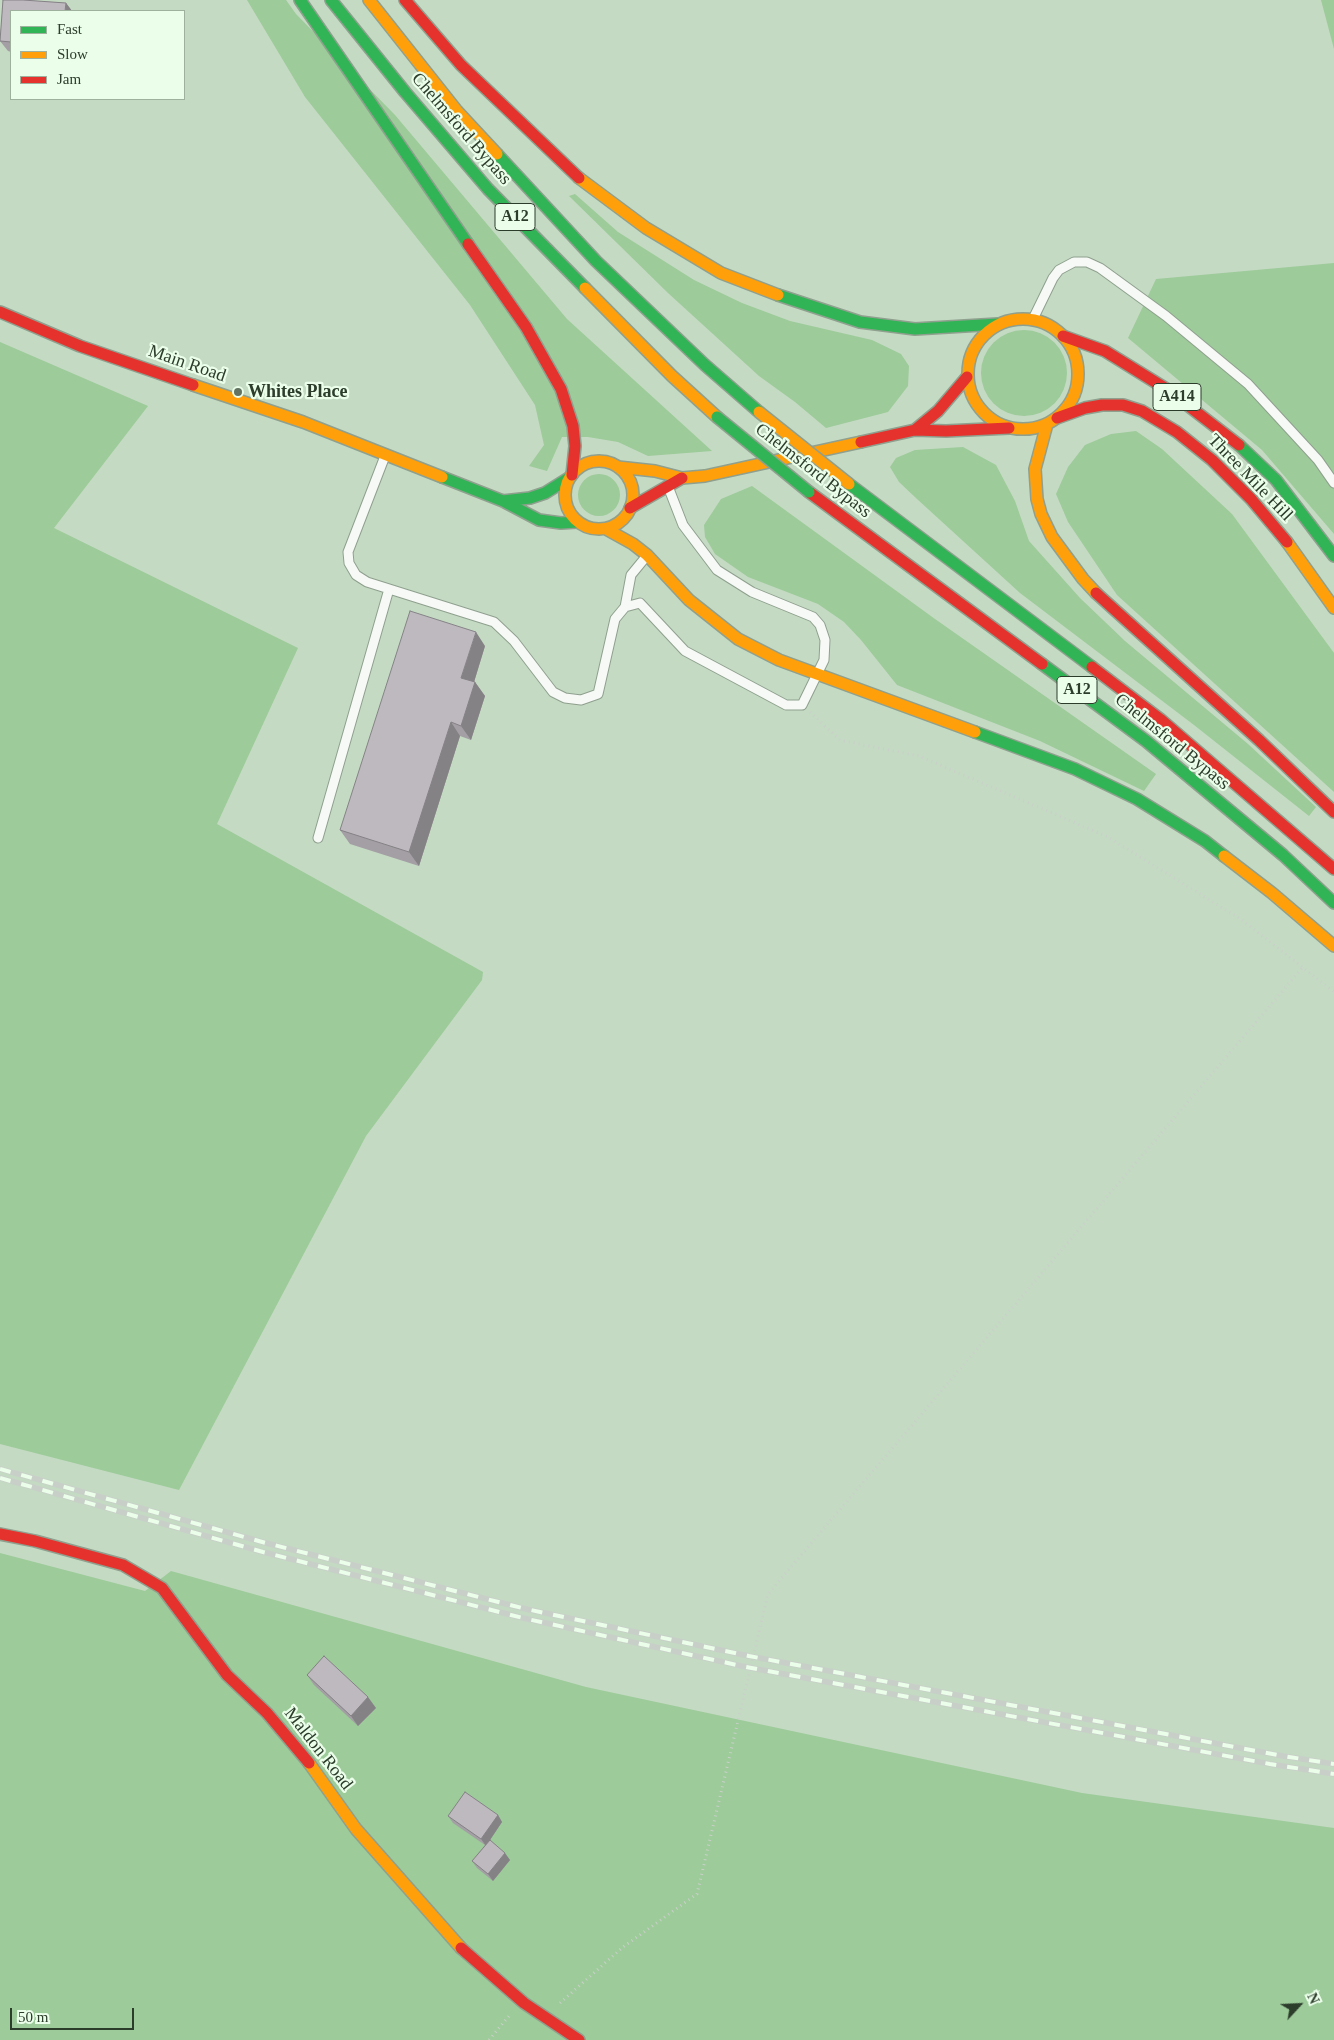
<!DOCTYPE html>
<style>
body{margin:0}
#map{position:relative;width:1334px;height:2040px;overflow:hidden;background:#c4dac3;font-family:"Times New Roman",serif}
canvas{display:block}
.legend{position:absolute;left:10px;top:10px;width:175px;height:90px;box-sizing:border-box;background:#eafee9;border:1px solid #9eb19d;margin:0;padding:6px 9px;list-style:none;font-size:15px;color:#2d3d2c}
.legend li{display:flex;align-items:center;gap:10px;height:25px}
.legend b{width:25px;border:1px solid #9eb19d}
.north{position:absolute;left:1274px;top:1980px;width:50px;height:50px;-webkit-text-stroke:4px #eafee9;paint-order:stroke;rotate:65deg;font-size:14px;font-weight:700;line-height:20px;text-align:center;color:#2d3d2c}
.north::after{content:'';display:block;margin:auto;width:18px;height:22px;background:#2d3d2c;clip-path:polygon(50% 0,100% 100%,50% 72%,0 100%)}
.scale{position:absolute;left:10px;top:2008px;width:124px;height:22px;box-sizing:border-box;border:2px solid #2d3d2c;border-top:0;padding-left:6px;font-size:15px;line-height:18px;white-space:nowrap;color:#2d3d2c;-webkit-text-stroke:4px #eafee9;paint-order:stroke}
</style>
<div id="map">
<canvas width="1334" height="2040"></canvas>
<ul class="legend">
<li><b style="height:6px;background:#30b455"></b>Fast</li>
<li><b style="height:6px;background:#ff9f0a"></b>Slow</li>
<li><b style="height:6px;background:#e5322d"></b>Jam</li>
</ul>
<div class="north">N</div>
<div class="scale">50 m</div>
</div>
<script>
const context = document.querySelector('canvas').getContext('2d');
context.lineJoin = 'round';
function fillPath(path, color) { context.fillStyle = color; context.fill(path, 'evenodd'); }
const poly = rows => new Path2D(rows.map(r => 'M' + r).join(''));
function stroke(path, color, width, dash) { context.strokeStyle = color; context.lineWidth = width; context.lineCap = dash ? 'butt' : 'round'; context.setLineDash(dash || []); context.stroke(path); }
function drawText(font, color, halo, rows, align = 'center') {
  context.font = font + ' "Times New Roman",serif'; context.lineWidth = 4.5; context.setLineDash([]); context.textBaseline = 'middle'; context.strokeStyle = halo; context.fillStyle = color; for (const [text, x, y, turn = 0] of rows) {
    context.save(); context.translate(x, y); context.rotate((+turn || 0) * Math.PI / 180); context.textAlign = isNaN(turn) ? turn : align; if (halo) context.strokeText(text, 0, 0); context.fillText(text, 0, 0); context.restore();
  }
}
fillPath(poly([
 [247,0,286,0,296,14,395,115,567,319,712,451,648,456,618,442,588,437,562,437,547,471,529,466,544,445,535,405,470,305,305,97],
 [1321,0,1334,0,1334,49],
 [575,194,618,232,694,280,742,303,790,321,872,340,901,354,909,366,908,386,888,412,826,428,795,402,759,376,668,293,569,196],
 [1334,263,1334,534,1262,450,1128,338,1156,279],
 '981 373a43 43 0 1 1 86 0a43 43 0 1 1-86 0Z',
 [0,342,148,406,54,528,298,648,217,824,483,972,482,980,366,1136,179,1490,0,1444],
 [1136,431,1162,449,1232,514,1334,653,1334,792,1117,595,1068,522,1056,494,1068,467,1085,445,1111,434],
 [963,447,996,465,1015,501,1029,541,1080,598,1125,641,1248,744,1316,807,1309,816,1194,725,1020,593,917,499,899,482,890,467,896,458,915,450],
 '578 495a21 21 0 1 1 42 0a21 21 0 1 1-42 0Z',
 [752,486,935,619,1156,774,1144,791,1040,741,897,685,861,640,844,622,818,604,748,577,715,554,705,537,704,525,721,499],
 [0,1553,145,1591,171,1571,586,1687,1082,1793,1334,1828,1334,2040,0,2040]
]), '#9dcb9a');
const lane = poly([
 [1033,319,1053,278,1059,270,1074,262,1087,262,1100,268,1166,316,1248,384,1318,460,1334,483],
 [385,456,348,552,349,563,356,575,367,582,494,622,514,641,553,692,565,698,581,700,598,694,615,619,625,607,640,603,685,651,786,705,802,705,824,660,825,640,820,625,813,617,752,592,717,570,683,525,669,489],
 [625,607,631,575,645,558],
 [318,838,389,589]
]);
const fast = poly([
 [300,0,468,244],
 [331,0,405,92,488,189,585,288],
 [497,154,596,261,705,365,759,412],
 [778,295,860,322,915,329,998,324],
 [1239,445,1276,480,1334,556],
 [442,477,503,501,539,520,561,523,577,522],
 [849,484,1092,667],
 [503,501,530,498,545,493,569,478],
 [1042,664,1146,741,1283,855,1334,903],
 [975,732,1075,769,1137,799,1205,841,1224,856]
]);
const slow = poly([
 [369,0,457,111,497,154],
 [579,178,646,228,721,273,778,295],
 [585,288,672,376,717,417],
 '968 374a55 55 0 1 1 110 0a55 55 0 1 1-110 0Z',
 [193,385,303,422,442,477],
 [1047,424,1035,469,1037,499,1041,514,1052,537,1083,579,1096,593],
 '565 495a34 34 0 1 1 68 0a34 34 0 1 1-68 0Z',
 [618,467,655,471,682,478,705,476,861,442],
 [606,529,633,544,647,555,689,600,738,639,779,660,975,732],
 [1287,542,1334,608],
 [1224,856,1272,893,1334,946],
 [309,1763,356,1829,461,1948]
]);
const jam = poly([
 [405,0,461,65,579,178],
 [468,244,526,327,561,389,573,426,575,446,572,475],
 [0,312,80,346,193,385],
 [1063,336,1105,351,1168,390,1239,445],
 [1057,418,1085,408,1102,405,1123,405,1142,411,1177,432,1212,460,1251,499,1287,542],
 [915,430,938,411,967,377],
 [861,442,915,430,946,431,1009,428],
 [809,492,1042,664],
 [630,508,682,478],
 [1096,593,1259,740,1334,812],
 [1092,667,1160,719,1334,869],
 [0,1534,35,1541,123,1565,162,1588,227,1675,267,1713,309,1763],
 [461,1948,524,2003,579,2040]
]);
stroke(lane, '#8fa08e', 11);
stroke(fast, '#8fa08e', 14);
stroke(slow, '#8fa08e', 14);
stroke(jam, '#8fa08e', 14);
stroke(poly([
 [810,712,840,740,919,756,1108,837,1242,920,1334,992],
 [560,2003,623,1947,697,1894,768,1594,1303,967],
 [489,2040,509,2016]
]), '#c9d0c9', 3, [1, 4]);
stroke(lane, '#f6f9f6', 9);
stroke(fast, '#30b455', 11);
stroke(slow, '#ff9f0a', 11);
stroke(jam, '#e5322d', 11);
const rail = poly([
 [0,1469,266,1543,526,1609,749,1656,1283,1756,1334,1764],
 [0,1478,263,1552,523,1618,746,1667,1270,1764,1334,1774]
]);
stroke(rail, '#c8cfc8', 5.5);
stroke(rail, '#eafee9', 4, [11]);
const fastBridge = poly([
 [717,417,809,492]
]);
const slowBridge = poly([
 [759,412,849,484]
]);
stroke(fastBridge, '#8fa08e', 14, []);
stroke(slowBridge, '#8fa08e', 14, []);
stroke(fastBridge, '#30b455', 11);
stroke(slowBridge, '#ff9f0a', 11);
fillPath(poly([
 [3,0,23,0,66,3,72,11,11,11,11,52,8,51,0,41],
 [485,646,474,682,475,682,485,696,471,740,460,736,419,866,350,844,340,830],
 [307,1675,376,1708,358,1726,314,1685],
 [498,1815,502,1822,490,1840,510,1860,493,1881,477,1868,472,1861,485,1845,453,1823,448,1816]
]), '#a39fa4');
fillPath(poly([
 [66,3,72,11,65,11],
 [476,632,485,646,471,692,461,678],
 [475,682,485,696,471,740,461,726],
 [451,722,460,736,419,866,409,852],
 [368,1697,376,1708,358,1726,351,1716],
 [498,1815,502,1822,486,1846,481,1839],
 [505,1853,510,1860,493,1881,488,1874]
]), '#858286');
const building = poly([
 [3,0,23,0,66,3,65,11,11,11,11,42,0,41,3,0],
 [410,611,476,632,461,678,475,682,461,726,451,722,409,852,340,830,410,611],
 [324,1656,368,1697,351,1716,307,1675,324,1656],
 [465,1792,498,1815,481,1839,448,1816,465,1792],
 [490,1840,505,1853,488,1874,472,1861,490,1840]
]);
fillPath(building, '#beb9bf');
stroke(building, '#858286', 1);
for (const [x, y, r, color] of [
 [238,392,5,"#627461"]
]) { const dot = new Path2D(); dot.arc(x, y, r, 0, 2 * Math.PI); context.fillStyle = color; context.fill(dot); stroke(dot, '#eafee9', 2); }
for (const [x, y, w] of [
 [515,217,40],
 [1177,397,48],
 [1077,690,40]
]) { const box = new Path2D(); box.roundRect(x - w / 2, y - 13.5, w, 27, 4); context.fillStyle = '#eafee9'; context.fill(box); stroke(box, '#2d3d2c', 1); }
drawText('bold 16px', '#2d3d2c', null, [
 ["A12",515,217],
 ["A414",1177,397],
 ["A12",1077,690]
]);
drawText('18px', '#2d3d2c', '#eafee9', [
 ["Chelmsford Bypass",461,129,49],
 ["Main Road",187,364,19],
 ["Chelmsford Bypass",813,471,38],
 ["Three Mile Hill",1250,478,46],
 ["Chelmsford Bypass",1172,742,39],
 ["Maldon Road",318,1749,52]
]);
drawText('bold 18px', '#2d3d2c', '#eafee9', [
 ["Whites Place",248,392]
], 'left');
</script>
